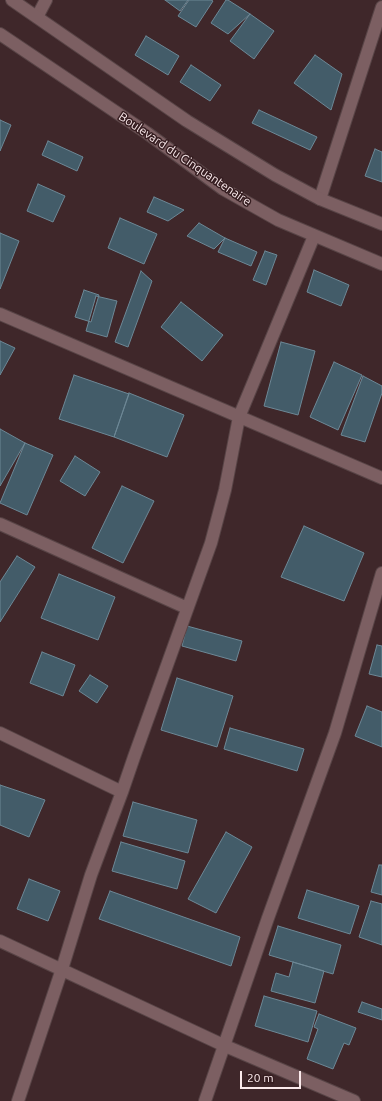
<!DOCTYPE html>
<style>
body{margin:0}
#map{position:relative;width:382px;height:1101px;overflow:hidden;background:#3f272a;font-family:Ubuntu,sans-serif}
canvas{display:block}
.scale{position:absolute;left:240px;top:1071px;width:61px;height:18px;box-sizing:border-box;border:2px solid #fbeaec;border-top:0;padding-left:5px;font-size:12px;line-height:14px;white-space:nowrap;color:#fbeaec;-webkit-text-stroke:3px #351d20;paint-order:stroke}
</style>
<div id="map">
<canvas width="382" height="1101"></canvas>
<div class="scale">20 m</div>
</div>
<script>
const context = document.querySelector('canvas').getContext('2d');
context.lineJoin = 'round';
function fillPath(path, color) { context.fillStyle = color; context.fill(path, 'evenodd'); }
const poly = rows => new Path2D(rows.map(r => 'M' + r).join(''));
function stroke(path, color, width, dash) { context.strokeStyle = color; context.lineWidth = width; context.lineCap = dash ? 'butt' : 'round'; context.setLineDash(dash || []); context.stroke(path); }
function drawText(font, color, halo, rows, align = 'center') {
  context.font = font + ' Ubuntu,sans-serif'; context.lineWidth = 3; context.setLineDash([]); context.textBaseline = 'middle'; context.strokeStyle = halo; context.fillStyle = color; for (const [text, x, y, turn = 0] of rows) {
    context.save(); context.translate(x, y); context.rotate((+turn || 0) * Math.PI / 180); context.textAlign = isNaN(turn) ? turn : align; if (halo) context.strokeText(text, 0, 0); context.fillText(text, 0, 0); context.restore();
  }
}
const building = poly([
 [165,0,188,0,180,11,165,0],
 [189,0,211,0,213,1,196,27,178,16,189,0],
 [226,0,228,0,250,14,228,34,211,23,226,0],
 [250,14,274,31,254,59,230,41,250,14],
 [146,36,179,56,168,75,135,55,146,36],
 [315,55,342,74,331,110,294,83,315,55],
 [191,65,221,85,210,101,180,82,191,65],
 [259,110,317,137,310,150,252,123,259,110],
 [0,120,11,125,0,151,0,120],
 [48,141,83,157,77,171,42,155,48,141],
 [375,149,382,152,382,182,365,176,375,149],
 [38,184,65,196,53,222,27,211,38,184],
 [154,197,184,210,168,221,147,212,154,197],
 [120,218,157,234,144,264,108,248,120,218],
 [199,223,225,238,214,249,187,236,199,223],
 [0,233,19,241,0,289,0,233],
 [225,238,257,252,251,266,218,252,225,238],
 [265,251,277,255,266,285,253,280,265,251],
 [314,270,349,285,341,306,307,292,314,270],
 [141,271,152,281,128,347,115,342,141,271],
 [84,290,99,295,91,322,75,317,84,290],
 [96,296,117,301,107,337,86,331,96,296],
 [181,302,223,335,202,361,161,327,181,302],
 [0,341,15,348,0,375,0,341],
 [281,342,315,351,298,415,264,406,281,342],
 [334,362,362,375,338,430,310,417,334,362],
 [74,375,129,394,114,437,59,419,74,375],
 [363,376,382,386,382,393,365,442,341,435,363,376],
 [129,393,184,415,167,457,114,437,129,393],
 [0,429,25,443,0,486,0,429],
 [25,443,53,455,27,515,0,503,25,443],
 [75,456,100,472,85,496,60,481,75,456],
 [122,486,154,501,123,563,92,548,122,486],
 [304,526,364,553,344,601,281,577,304,526],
 [17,556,35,567,0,622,0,582,17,556],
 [59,574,115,597,98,640,41,618,59,574],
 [187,626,242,641,236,661,182,646,187,626],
 [377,645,382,646,382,677,369,674,377,645],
 [42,652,75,665,63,696,30,683,42,652],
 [90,675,108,686,97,703,79,691,90,675],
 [177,678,233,696,217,747,161,730,177,678],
 [367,706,382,712,382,747,355,736,367,706],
 [230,728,304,749,297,771,224,749,230,728],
 [0,785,45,800,29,837,0,825,0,785],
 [133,802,197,820,188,853,123,836,133,802],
 [226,832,252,847,216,913,188,899,226,832],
 [121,842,185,861,177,889,112,871,121,842],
 [379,865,382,865,382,895,371,892,379,865],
 [29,879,60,891,48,921,17,909,29,879],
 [307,890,359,906,350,934,298,918,307,890],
 [110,891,240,937,231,966,99,919,110,891],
 [371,901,382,904,382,945,359,937,371,901],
 [278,926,341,945,333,974,269,955,278,926],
 [293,962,324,971,315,1003,271,991,276,973,289,977,293,962],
 [264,996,317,1011,308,1042,255,1026,264,996],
 [362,1002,382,1009,382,1020,358,1012,362,1002],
 [319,1014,356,1028,349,1045,344,1043,333,1069,307,1059,318,1029,314,1027,319,1014]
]);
fillPath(building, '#435c69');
stroke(building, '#6d8896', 1);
const street = poly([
 [37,17,46,0],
 [320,199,382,7],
 [0,314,382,478],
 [0,524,187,608],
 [0,733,122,792],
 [0,941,223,1045,354,1101],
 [18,1101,62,969,91,875,122,792,134,757,211,543,225,490,239,417,314,236],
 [205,1101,268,918,335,733,382,573]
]);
const secondary = poly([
 [12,0,187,121,275,175,320,199,382,224],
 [0,34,147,133,223,189,278,220,382,264]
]);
stroke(street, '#584446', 14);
stroke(secondary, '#584446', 14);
stroke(street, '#7c5f62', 12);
stroke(secondary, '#7c5f62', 12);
drawText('12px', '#fbeaec', '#351d20', [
 ["Boulevard du Cinquantenaire",185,159,34]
]);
</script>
